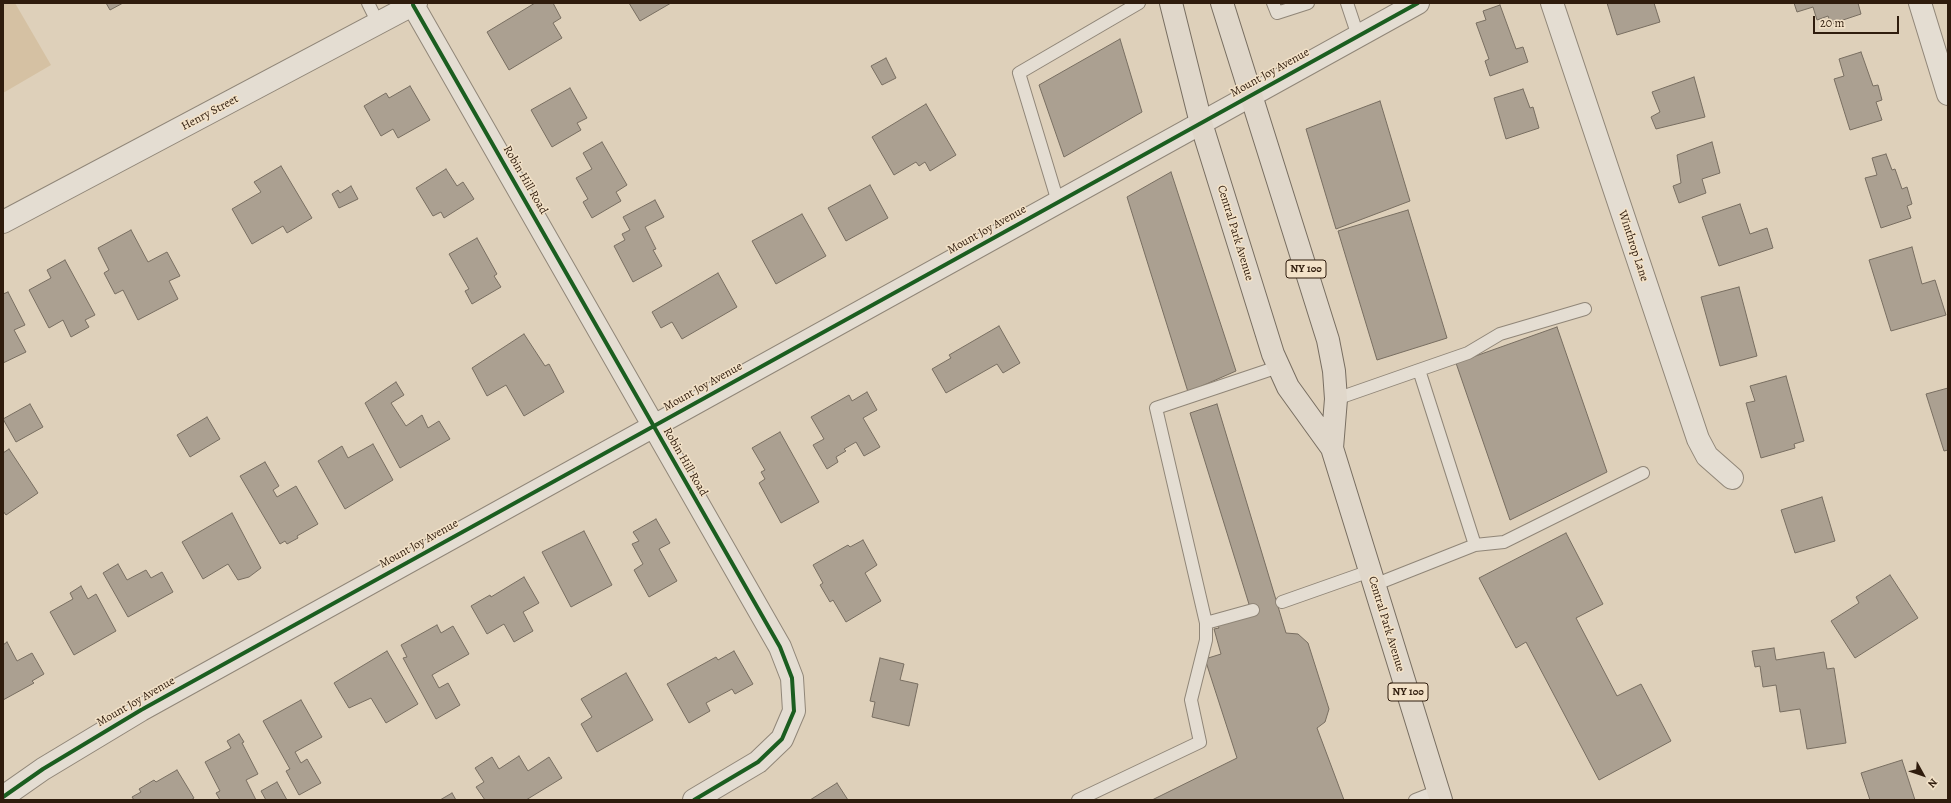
<!DOCTYPE html>
<style>
body{margin:0}
#map{position:relative;width:1951px;height:803px;overflow:hidden;background:#ded0ba;font-family:Alegreya,serif}
canvas{display:block}
.frame{position:absolute;inset:0;border:4px solid #2f1c0d;pointer-events:none}
.north{position:absolute;left:1903px;top:755px;width:40px;height:40px;-webkit-text-stroke:3px #f3e2c8;paint-order:stroke;rotate:130deg;font-size:11px;font-weight:700;line-height:16px;text-align:center;color:#2f1c0d}
.north::after{content:'';display:block;margin:auto;width:14px;height:18px;background:#2f1c0d;clip-path:polygon(50% 0,100% 100%,50% 72%,0 100%)}
.scale{position:absolute;left:1813px;top:16px;width:86px;height:18px;box-sizing:border-box;border:2px solid #2f1c0d;border-top:0;padding-left:5px;font-size:12px;line-height:14px;white-space:nowrap;color:#2f1c0d;-webkit-text-stroke:3px #f3e2c8;paint-order:stroke}
</style>
<div id="map">
<canvas width="1951" height="803"></canvas>
<div class="frame"></div>
<div class="north">N</div>
<div class="scale">20 m</div>
</div>
<script>
const context = document.querySelector('canvas').getContext('2d');
context.lineJoin = 'round';
function fillPath(path, color) { context.fillStyle = color; context.fill(path, 'evenodd'); }
const poly = rows => new Path2D(rows.map(r => 'M' + r).join(''));
function stroke(path, color, width, dash) { context.strokeStyle = color; context.lineWidth = width; context.lineCap = dash ? 'butt' : 'round'; context.setLineDash(dash || []); context.stroke(path); }
function drawText(font, color, halo, rows, align = 'center') {
  context.font = font + ' Alegreya,serif'; context.lineWidth = 3; context.setLineDash([]); context.textBaseline = 'middle'; context.strokeStyle = halo; context.fillStyle = color; for (const [text, x, y, turn = 0] of rows) {
    context.save(); context.translate(x, y); context.rotate((+turn || 0) * Math.PI / 180); context.textAlign = isNaN(turn) ? turn : align; if (halo) context.strokeText(text, 0, 0); context.fillText(text, 0, 0); context.restore();
  }
}
fillPath(poly([
 [3,3,15,3,51,65,3,93]
]), '#d5c1a3');
const building = poly([
 [106,3,123,3,110,10,106,3],
 [535,3,553,3,561,18,553,23,562,38,509,70,487,32,535,3],
 [629,3,671,3,640,21,629,3],
 [1607,3,1654,3,1660,22,1617,35,1607,3],
 [1794,3,1858,3,1861,14,1831,24,1828,16,1817,20,1813,7,1797,12,1794,3],
 [1500,5,1516,49,1523,47,1528,62,1490,76,1485,61,1489,59,1476,23,1486,20,1483,11,1500,5],
 [1120,39,1142,112,1064,157,1039,85,1120,39],
 [1861,52,1873,86,1878,85,1882,100,1876,102,1882,120,1850,130,1834,79,1844,76,1839,59,1861,52],
 [886,58,896,78,882,85,871,66,886,58],
 [1694,77,1705,117,1656,129,1651,117,1660,112,1652,92,1694,77],
 [410,86,430,120,398,138,393,129,381,136,364,106,386,93,389,98,410,86],
 [570,88,587,118,577,123,581,130,552,147,531,110,570,88],
 [1523,89,1530,108,1533,107,1539,128,1506,139,1494,98,1523,89],
 [1380,101,1410,201,1336,229,1306,129,1380,101],
 [926,104,956,155,930,171,925,162,919,166,916,162,894,175,872,137,926,104],
 [602,142,627,185,616,192,621,201,592,218,583,202,588,199,576,178,592,169,583,153,602,142],
 [1712,142,1720,173,1702,179,1706,193,1679,203,1673,186,1681,183,1677,155,1712,142],
 [1886,154,1892,170,1895,169,1902,189,1907,187,1912,204,1907,206,1911,218,1881,228,1865,178,1877,175,1872,158,1886,154],
 [281,166,312,218,287,233,283,226,252,244,232,209,261,192,254,182,281,166],
 [446,169,457,186,463,182,474,199,444,218,441,212,433,216,416,188,446,169],
 [1171,172,1236,371,1188,392,1127,197,1171,172],
 [870,185,888,218,846,241,828,208,870,185],
 [351,186,358,199,339,208,332,194,338,190,340,193,351,186],
 [655,200,664,217,645,227,656,249,653,250,662,266,633,282,614,246,625,240,622,234,630,230,623,217,655,200],
 [1740,204,1750,234,1767,228,1773,248,1719,266,1702,217,1740,204],
 [1408,210,1447,338,1377,360,1338,231,1408,210],
 [802,214,826,256,776,284,752,241,802,214],
 [131,230,148,262,167,252,180,276,169,281,178,299,138,320,123,290,115,294,104,273,109,270,98,248,131,230],
 [477,238,497,274,494,276,501,287,472,304,465,291,469,289,449,254,477,238],
 [1912,247,1922,284,1935,280,1946,315,1891,331,1869,260,1912,247],
 [65,260,95,315,85,320,89,327,71,337,63,320,49,328,29,290,51,278,47,270,65,260],
 [718,273,737,307,682,339,672,322,661,328,652,312,718,273],
 [1739,287,1757,356,1720,366,1701,297,1739,287],
 [8,292,25,325,14,330,26,352,3,363,3,294,8,292],
 [999,326,1020,363,1003,373,997,364,946,393,932,369,951,358,949,355,999,326],
 [1557,327,1607,472,1510,520,1456,363,1557,327],
 [524,334,545,366,549,364,564,392,524,416,506,385,487,396,472,368,524,334],
 [1786,376,1804,441,1794,444,1795,448,1761,458,1746,403,1755,401,1750,386,1786,376],
 [396,382,404,395,391,403,406,426,422,415,428,428,439,421,450,439,400,468,365,403,396,382],
 [1948,388,1948,450,1944,451,1926,394,1948,388],
 [867,392,877,410,863,418,880,447,864,456,856,442,844,449,846,451,836,457,838,462,827,469,813,445,824,439,811,417,849,395,852,401,867,392],
 [30,404,43,427,16,442,3,419,30,404],
 [1217,404,1286,633,1298,634,1308,643,1329,709,1325,722,1317,728,1344,800,1152,800,1237,758,1205,659,1221,654,1214,629,1219,628,1217,624,1252,614,1190,413,1217,404],
 [207,417,220,439,190,457,177,435,207,417],
 [780,432,819,502,781,523,759,483,765,479,761,472,765,470,752,448,780,432],
 [373,444,393,480,345,509,318,461,342,446,348,458,373,444],
 [9,449,38,493,6,515,3,511,3,453,9,449],
 [265,462,279,486,273,490,277,497,296,486,318,524,297,536,298,538,287,544,285,541,280,544,240,476,265,462],
 [1822,497,1835,541,1795,553,1781,510,1822,497],
 [232,513,261,568,249,577,238,580,228,564,203,579,182,542,232,513],
 [656,519,670,543,659,549,677,581,649,597,634,570,643,564,632,544,639,541,633,532,656,519],
 [584,531,612,585,571,607,542,552,584,531],
 [1566,533,1603,604,1576,618,1617,696,1641,684,1671,741,1599,780,1526,642,1516,648,1479,578,1566,533],
 [863,540,877,565,865,573,881,601,846,622,833,600,830,602,820,585,823,583,813,565,848,545,850,547,863,540],
 [118,564,127,580,146,570,151,578,162,572,173,592,128,617,103,573,118,564],
 [1890,575,1918,618,1855,658,1831,621,1859,603,1856,597,1890,575],
 [524,577,539,603,523,612,533,631,514,642,504,624,487,634,471,606,490,595,491,597,524,577],
 [81,586,88,599,96,594,116,631,74,655,50,612,73,599,70,593,81,586],
 [437,625,441,633,453,626,469,654,432,675,439,688,448,683,460,705,436,719,403,658,407,657,401,645,437,625],
 [7,642,17,661,32,653,44,674,32,681,34,683,3,700,3,645,7,642],
 [1774,648,1776,660,1824,652,1827,669,1834,668,1846,743,1807,749,1800,709,1780,712,1776,685,1763,687,1760,666,1755,667,1752,651,1774,648],
 [387,651,418,704,386,723,371,698,349,708,334,683,387,651],
 [734,651,753,684,735,694,732,689,706,703,710,711,689,723,667,684,716,657,718,660,734,651],
 [880,658,904,664,900,680,918,684,909,726,872,717,875,702,870,701,880,658],
 [626,673,653,720,597,752,581,724,592,717,581,699,626,673],
 [301,700,322,737,295,752,301,763,307,759,321,783,299,795,286,771,290,769,263,721,301,700],
 [239,734,244,742,242,743,258,774,246,780,256,800,220,800,216,793,220,791,205,762,231,748,227,741,239,734],
 [519,756,528,771,549,757,562,778,526,800,485,800,476,787,484,782,475,768,492,757,499,769,519,756],
 [1902,760,1915,800,1870,800,1861,773,1902,760],
 [177,770,194,798,191,800,134,800,132,797,141,792,139,789,154,780,156,782,177,770],
 [277,782,287,800,266,800,261,791,277,782],
 [837,783,848,800,810,800,837,783],
 [452,793,456,800,440,800,452,793]
]);
fillPath(building, '#aba091');
stroke(building, '#786e61', 1);
const lane = poly([
 [368,3,378,23],
 [1273,3,1277,13,1308,3],
 [1347,3,1358,36],
 [1058,202,1019,73,1139,3],
 [1419,370,1468,353,1500,334,1585,309],
 [1336,399,1419,370,1475,545,1374,585],
 [1475,545,1504,542,1643,473],
 [1282,602,1370,571],
 [1206,623,1156,408,1278,367],
 [1078,800,1200,742,1191,700,1206,640,1206,623,1253,610],
 [1415,800,1438,791]
]);
const street = poly([
 [1552,3,1698,439,1707,456,1732,478],
 [1920,3,1948,94],
 [413,5,780,647,792,678,794,711,782,739,758,762,694,800],
 [3,222,416,3],
 [3,797,43,769,141,710,1418,3]
]);
const primary = poly([
 [1171,3,1201,123,1273,354,1288,387,1332,448,1441,800],
 [1222,3,1328,340,1334,371,1336,399,1332,448]
]);
stroke(lane, '#908678', 14);
stroke(street, '#908678', 24);
stroke(primary, '#786e61', 24);
stroke(lane, '#e4ddd2', 12);
stroke(street, '#e4ddd2', 22);
stroke(primary, '#e0d7ca', 22);
stroke(poly([
 [413,5,780,647,792,678,794,711,782,739,758,762,694,800],
 [3,797,43,769,141,710,1418,3]
]), '#1b5e20', 4);
for (const [x, y, w] of [
 [1306,269,40],
 [1408,692,40]
]) { const box = new Path2D(); box.roundRect(x - w / 2, y - 9, w, 18, 3); context.fillStyle = '#f3e2c8'; context.fill(box); stroke(box, '#2f1c0d', 1); }
drawText('bold 11px', '#2f1c0d', null, [
 ["NY 100",1306,269],
 ["NY 100",1408,692]
]);
drawText('12px', '#2f1c0d', '#f3e2c8', [
 ["Mount Joy Avenue",1270,73,-29],
 ["Henry Street",210,113,-28],
 ["Robin Hill Road",525,180,60],
 ["Mount Joy Avenue",987,230,-29],
 ["Central Park Avenue",1235,233,73],
 ["Winthrop Lane",1633,246,72],
 ["Mount Joy Avenue",703,387,-29],
 ["Robin Hill Road",685,462,60],
 ["Mount Joy Avenue",419,544,-29],
 ["Central Park Avenue",1386,624,73],
 ["Mount Joy Avenue",136,702,-30]
]);
</script>
